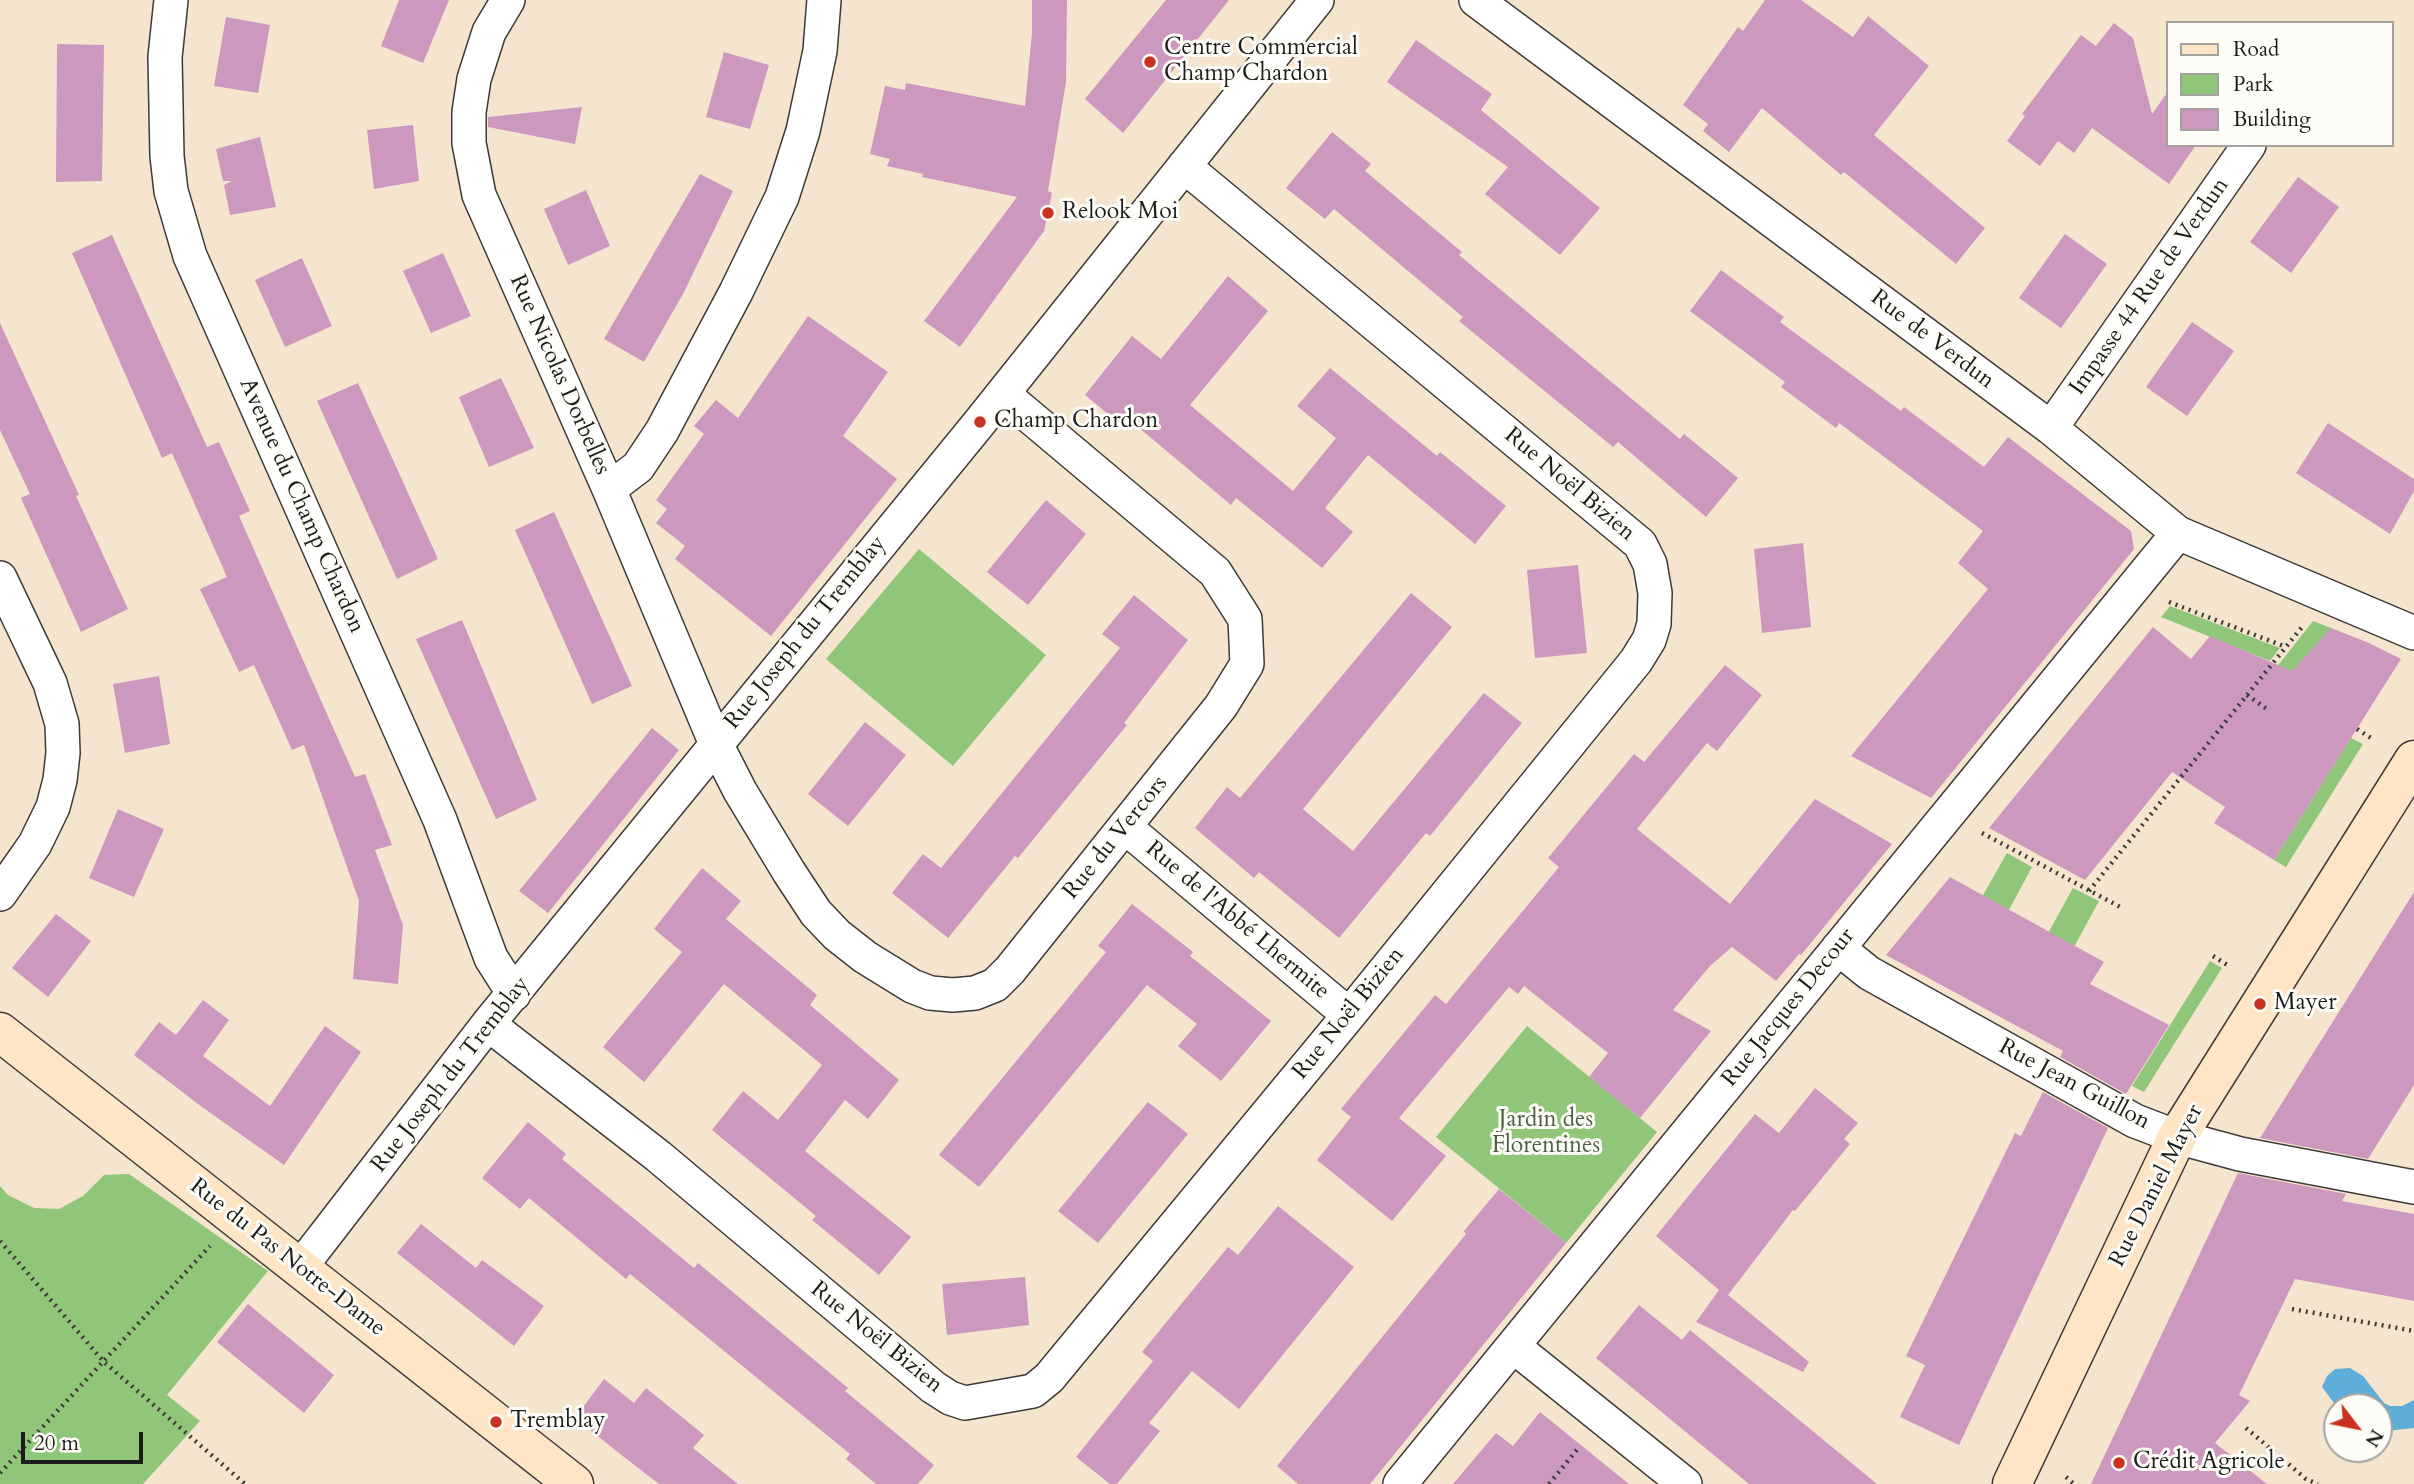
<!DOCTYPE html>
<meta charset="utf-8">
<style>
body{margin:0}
#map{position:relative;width:2414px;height:1484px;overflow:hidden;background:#f6e5ce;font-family:Cardo,serif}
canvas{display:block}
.legend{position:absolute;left:2166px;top:21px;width:228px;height:126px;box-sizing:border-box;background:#fdfcf7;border:2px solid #a3a29f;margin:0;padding:9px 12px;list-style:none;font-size:21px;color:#1c1c1c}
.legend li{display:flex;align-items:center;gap:14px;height:35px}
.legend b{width:35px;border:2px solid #a3a29f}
.north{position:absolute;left:2323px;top:1393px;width:70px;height:70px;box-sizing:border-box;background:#fdfcf7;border:2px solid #a3a29f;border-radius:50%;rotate:122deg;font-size:19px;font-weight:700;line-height:28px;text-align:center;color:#1c1c1c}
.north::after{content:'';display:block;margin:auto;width:24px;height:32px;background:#c8321e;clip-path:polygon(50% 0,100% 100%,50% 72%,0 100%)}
.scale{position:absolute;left:21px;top:1432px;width:122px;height:32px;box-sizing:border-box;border:4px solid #1c1c1c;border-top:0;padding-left:9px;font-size:21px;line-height:24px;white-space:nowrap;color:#1c1c1c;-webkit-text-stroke:5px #fdfcf7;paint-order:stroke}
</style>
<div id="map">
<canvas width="2414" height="1484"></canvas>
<ul class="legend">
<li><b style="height:9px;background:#fde5c5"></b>Road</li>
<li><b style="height:19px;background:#90c679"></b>Park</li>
<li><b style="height:19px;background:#cc98be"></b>Building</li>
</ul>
<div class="north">N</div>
<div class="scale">20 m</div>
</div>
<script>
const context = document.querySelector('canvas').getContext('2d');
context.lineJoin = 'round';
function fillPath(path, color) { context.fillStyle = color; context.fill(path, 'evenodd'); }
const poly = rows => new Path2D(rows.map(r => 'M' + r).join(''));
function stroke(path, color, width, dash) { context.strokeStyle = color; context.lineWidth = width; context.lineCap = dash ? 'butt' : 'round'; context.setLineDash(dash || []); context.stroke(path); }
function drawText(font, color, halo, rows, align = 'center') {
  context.font = font + ' Cardo,serif'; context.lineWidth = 6; context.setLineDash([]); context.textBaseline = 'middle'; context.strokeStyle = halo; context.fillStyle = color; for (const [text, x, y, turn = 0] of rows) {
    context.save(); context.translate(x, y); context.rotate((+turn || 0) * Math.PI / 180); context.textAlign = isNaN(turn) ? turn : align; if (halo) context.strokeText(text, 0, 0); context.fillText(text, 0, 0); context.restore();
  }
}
fillPath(poly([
 [919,549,1046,655,953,766,826,659],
 [2170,606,2280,648,2270,661,2161,617],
 [2313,621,2331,628,2275,704,2257,692],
 [2351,738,2363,744,2286,867,2274,860],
 [2007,853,2032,867,2002,923,1975,909],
 [2073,888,2099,901,2067,960,2041,946],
 [2210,961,2222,968,2144,1092,2132,1086],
 [1527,1026,1657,1132,1566,1243,1436,1137],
 [129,1174,268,1271,167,1395,200,1421,143,1484,0,1484,0,1186,8,1195,34,1208,59,1209,83,1196,104,1175]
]), '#90c679');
fillPath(poly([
 [2350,1368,2363,1376,2384,1403,2390,1406,2402,1406,2414,1400,2414,1428,2386,1431,2379,1428,2379,1407,2337,1407,2322,1387,2327,1376,2335,1369]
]), '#5faed9');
fillPath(poly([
 [399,0,449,0,423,63,381,46],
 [1032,0,1067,0,1066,82,1048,191,1052,193,1044,231,960,347,924,321,1017,197,922,177,923,174,887,166,890,159,870,154,885,86,905,90,906,83,1025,106,1032,32],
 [1166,0,1229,0,1123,133,1085,99],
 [1765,0,1801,0,1853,37,1868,16,1929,66,1874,135,1985,228,1956,264,1844,172,1841,175,1762,108,1729,152,1703,131,1708,124,1683,105,1738,27,1743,31],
 [226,17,270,25,258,93,214,86],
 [2114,23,2133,38,2152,114,2167,93,2167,145,2196,145,2169,184,2092,128,2074,153,2058,141,2040,166,2007,141,2025,116,2022,114,2081,35,2096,46],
 [1416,40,1492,94,1481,110,1600,208,1560,255,1485,194,1508,167,1387,82],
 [57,44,104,45,102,181,56,182],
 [724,52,769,65,750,129,706,117],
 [582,107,575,144,488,127,488,117],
 [413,125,419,181,374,189,367,130],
 [1332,132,1371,164,1365,171,1462,252,1459,255,1680,439,1684,434,1738,478,1706,517,1618,442,1613,447,1459,321,1463,317,1334,209,1325,219,1286,188],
 [260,137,276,207,230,215,224,185,232,181,223,181,216,149],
 [700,174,733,191,683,294,644,362,604,339],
 [2298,177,2339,207,2291,273,2250,242],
 [586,190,610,246,568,265,544,209],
 [2065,234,2107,264,2061,328,2019,298],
 [112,235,207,447,219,442,250,511,239,516,355,777,365,774,392,845,375,850,403,925,398,984,353,979,359,901,304,745,292,750,254,665,239,672,200,589,227,577,172,453,162,458,72,253],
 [443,253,471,316,431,333,403,271],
 [302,258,332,326,285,347,255,280],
 [1721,270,1784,317,1780,322,1901,411,1904,407,1984,467,2008,437,2131,531,2134,549,1931,798,1851,756,1988,589,1958,563,1983,531,1839,423,1836,428,1781,387,1785,382,1690,311],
 [1228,276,1268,311,1190,405,1293,491,1336,438,1297,406,1330,368,1437,456,1440,452,1506,506,1475,544,1368,455,1325,508,1353,532,1322,568,1236,498,1231,505,1132,422,1126,429,1085,395,1132,336,1161,359],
 [808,316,888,372,843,436,897,479,771,636,675,559,685,546,656,523,667,509,656,500,704,434,694,426,716,400,738,418],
 [2192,322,2234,351,2187,416,2146,387],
 [0,323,79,495,76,496,128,609,81,632,21,498,30,494,0,430],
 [501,378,534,448,489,467,459,397],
 [358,383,438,559,397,579,317,401],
 [2328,423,2414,479,2414,491,2390,534,2296,473],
 [1046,500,1086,534,1028,605,987,572],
 [554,512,632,686,592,704,515,530],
 [1803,543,1811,627,1762,633,1754,549],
 [1578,565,1587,653,1535,658,1527,570],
 [1411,593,1452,627,1303,809,1353,851,1484,693,1522,723,1430,836,1426,833,1339,938,1259,872,1254,878,1195,828,1227,787,1240,798],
 [1134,595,1188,640,1124,723,1127,725,1018,858,1015,856,948,938,892,893,923,854,941,868,1120,648,1102,634],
 [462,620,537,800,496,819,416,639],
 [2153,627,2191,659,2210,636,2292,671,2331,628,2369,643,2401,659,2274,860,2214,823,2225,807,2172,772,2085,880,1989,828],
 [1725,665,1762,695,1717,751,1707,743,1637,829,1730,904,1815,799,1892,844,1801,955,1799,954,1776,981,1732,947,1710,966,1673,1010,1711,1031,1640,1118,1589,1077,1608,1053,1524,986,1518,994,1509,987,1399,1118,1446,1156,1392,1221,1317,1160,1351,1117,1341,1109,1435,995,1446,1004,1559,867,1548,858,1634,754,1644,762],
 [159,676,170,744,125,753,113,684],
 [865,722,906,755,848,826,808,794],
 [652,728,679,750,548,913,519,891],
 [118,809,164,829,134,897,89,878],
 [702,868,741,901,726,919,817,995,810,1005,899,1080,868,1119,845,1100,805,1151,911,1237,879,1275,812,1220,816,1216,712,1130,743,1091,778,1120,822,1065,724,984,644,1082,603,1047,682,952,654,929],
 [1950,877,2104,962,2090,984,2169,1025,2126,1094,2060,1057,2063,1051,1886,955],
 [2414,892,2414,1085,2368,1159,2260,1138],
 [1132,904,1193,952,1190,956,1271,1021,1221,1081,1178,1046,1197,1024,1147,985,979,1187,939,1155,1106,952,1098,946],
 [56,914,91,941,48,997,12,968],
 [203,1000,229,1020,203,1056,270,1106,325,1026,361,1052,284,1165,202,1107,134,1055,159,1022,176,1035],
 [1815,1088,1858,1123,1844,1139,1850,1144,1795,1211,1793,1210,1728,1295,1809,1362,1803,1372,1696,1322,1719,1290,1656,1236,1755,1114,1779,1133],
 [2043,1092,2108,1128,1959,1445,1900,1417,1925,1365,1906,1356,2015,1133,2021,1136],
 [1148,1102,1188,1134,1098,1243,1058,1211],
 [528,1122,566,1154,562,1159,694,1268,698,1263,848,1388,845,1391,934,1465,918,1484,876,1484,846,1459,850,1454,630,1274,626,1279,529,1198,520,1209,482,1178],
 [2238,1173,2346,1194,2342,1201,2414,1214,2414,1301,2295,1279,2239,1395,2250,1401,2215,1443,2267,1484,2091,1484],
 [1499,1189,1566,1243,1370,1484,1298,1484,1277,1466,1466,1234,1464,1231],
 [1278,1206,1354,1267,1239,1409,1192,1371,1149,1423,1160,1431,1117,1484,1110,1484,1076,1457,1153,1361,1142,1352,1228,1247,1238,1255],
 [421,1224,476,1268,482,1260,544,1306,514,1346,397,1253],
 [1025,1277,1029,1325,947,1335,942,1284],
 [248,1304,334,1375,304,1413,217,1342],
 [1639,1305,1682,1340,1690,1330,1877,1484,1749,1484,1596,1358],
 [604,1379,634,1403,646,1388,704,1435,693,1448,738,1484,659,1484,624,1457,575,1418],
 [1540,1412,1629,1484,1453,1484,1496,1433,1513,1446]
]), '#cc98be');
const street = poly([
 [171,0,165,57,167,156,171,191,190,256,440,820,491,958,514,994],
 [508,0,489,32,474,79,469,112,469,143,479,195,609,489,716,744,740,791,789,872,816,913,837,935,865,957,912,986,930,993,953,995,975,993,995,985,1010,970,1221,706,1247,664,1245,619,1215,572,1003,394],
 [1476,0,2051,428,2178,533,2414,633],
 [2051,428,2249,145],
 [609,489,638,467,662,431,736,292,782,197,803,131,820,51,824,0],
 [0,578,50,683,62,724,63,753,60,780,53,807,35,844,0,894],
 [1125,827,1349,1015],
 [1838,948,1869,973,2135,1121,2177,1137,2240,1154,2414,1187],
 [488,1024,658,1156,933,1387,950,1398,965,1403,1033,1391,1049,1378,1349,1015,1636,661,1649,640,1654,624,1655,593,1650,564,1640,544,1184,166],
 [299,1269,488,1024,980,422,1317,0],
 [1513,1346,1685,1484],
 [1400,1484,2178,533]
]);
const secondary = poly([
 [0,1032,574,1484],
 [2012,1484,2177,1137,2414,760]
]);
stroke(street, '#3d3a37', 36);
stroke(secondary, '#3d3a37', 41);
stroke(poly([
 [2169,602,2286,647],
 [2247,695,2270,711],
 [2357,729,2371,738],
 [1982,833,2124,909],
 [2089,891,2302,627],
 [2213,956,2229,966],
 [0,1241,104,1362,245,1484],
 [2292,1309,2414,1331],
 [2246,1428,2306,1479,2318,1484],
 [0,1473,210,1246],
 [2066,1477,2074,1484],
 [1549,1484,1580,1446]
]), '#3d3a37', 4.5, [2, 5]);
stroke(street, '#fff', 33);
stroke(secondary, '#fde5c5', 38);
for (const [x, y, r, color] of [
 [1150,62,7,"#c8321e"],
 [1048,213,7,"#c8321e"],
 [980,422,7,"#c8321e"],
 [2260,1004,7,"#c8321e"],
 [496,1422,7,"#c8321e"],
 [2119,1463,7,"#c8321e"]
]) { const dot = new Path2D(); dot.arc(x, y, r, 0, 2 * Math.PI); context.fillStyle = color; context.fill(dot); stroke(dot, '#fdfcf7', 2.5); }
drawText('23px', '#1c1c1c', '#fdfcf7', [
 ["Centre Commercial",1164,49],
 ["Champ Chardon",1164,75],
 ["Relook Moi",1062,213],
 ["Champ Chardon",994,422],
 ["Mayer",2274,1004],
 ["Tremblay",510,1422],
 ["Crédit Agricole",2133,1463]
], 'left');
drawText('23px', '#1c1c1c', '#fdfcf7', [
 ["Impasse 44 Rue de Verdun",2150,287,-55],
 ["Rue de Verdun",1932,340,37],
 ["Rue Nicolas Dorbelles",559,375,66],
 ["Rue Noël Bizien",1569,485,40],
 ["Avenue du Champ Chardon",301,506,66],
 ["Rue Joseph du Tremblay",806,633,-51],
 ["Rue du Vercors",1116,838,-51],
 ["Rue de l'Abbé Lhermite",1237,921,40],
 ["Rue Jacques Decour",1789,1008,-51],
 ["Rue Noël Bizien",1349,1014,-51],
 ["Rue Joseph du Tremblay",451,1075,-52],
 ["Rue Jean Guillon",2074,1085,28],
 ["Rue Daniel Mayer",2157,1186,-63],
 ["Rue du Pas Notre-Dame",287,1258,38],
 ["Rue Noël Bizien",876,1338,39]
]);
drawText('23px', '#4a6041', '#fdfcf7', [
 ["Jardin des",1546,1121],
 ["Florentines",1546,1147]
]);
</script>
